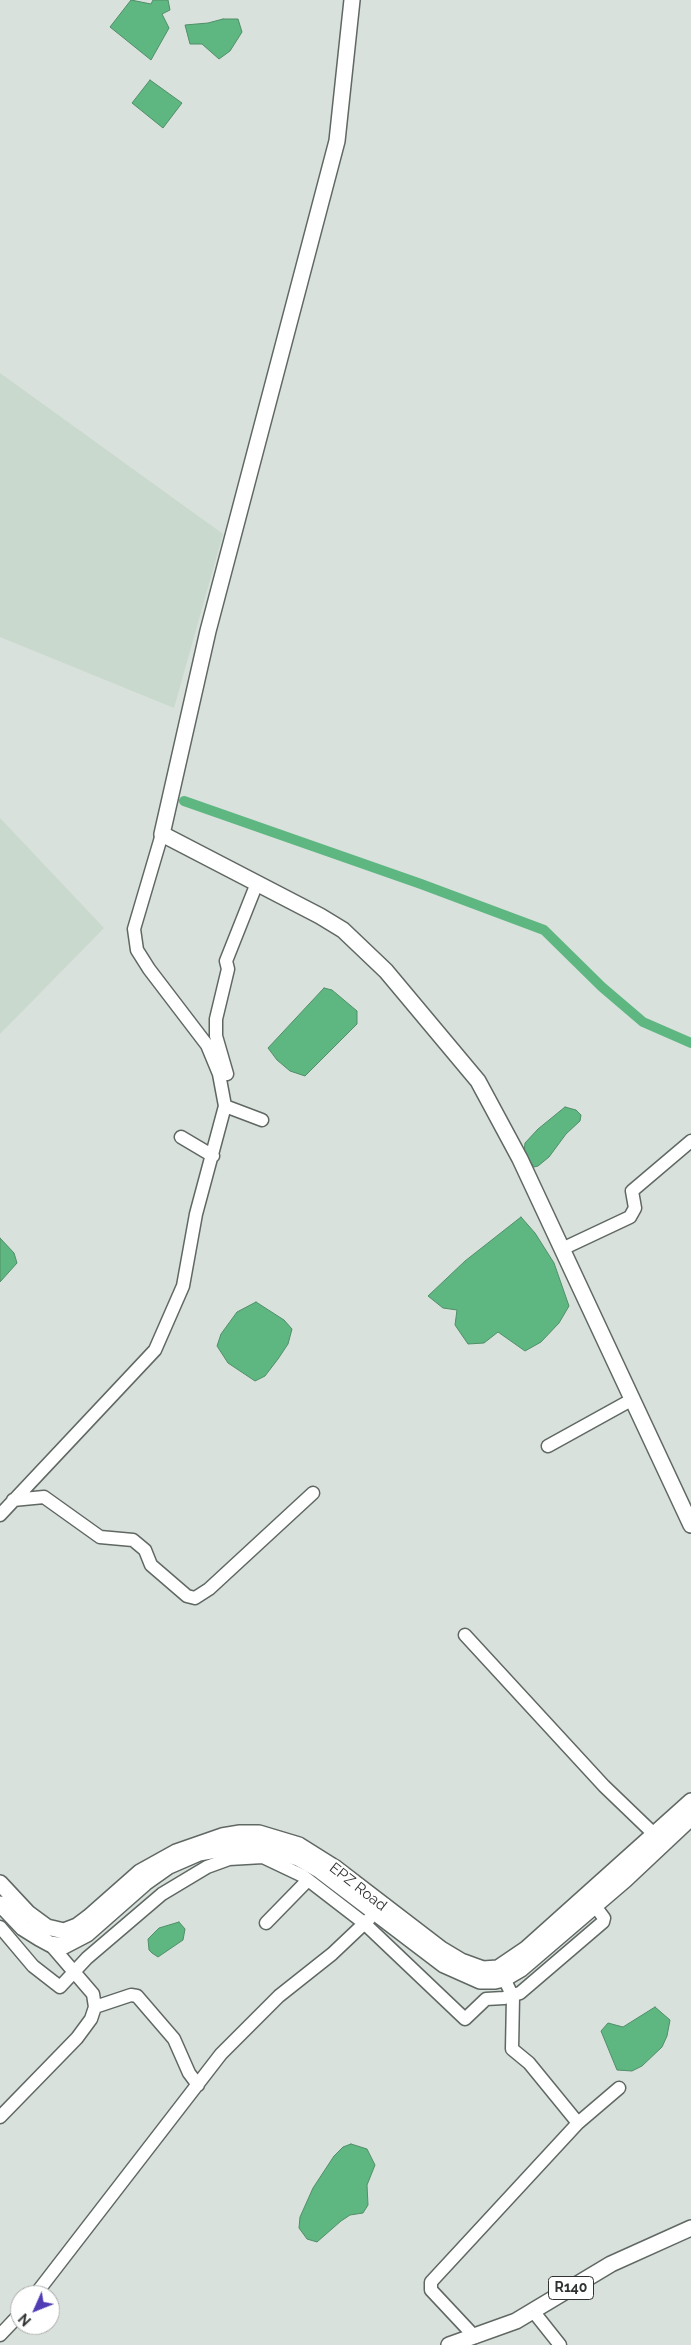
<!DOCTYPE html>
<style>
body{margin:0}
#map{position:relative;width:691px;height:2345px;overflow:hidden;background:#d8e1db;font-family:Raleway,sans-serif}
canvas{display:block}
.north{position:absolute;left:10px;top:2285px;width:50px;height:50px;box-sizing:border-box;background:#fff;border:1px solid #acadad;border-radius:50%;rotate:226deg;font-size:14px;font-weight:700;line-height:20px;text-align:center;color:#303331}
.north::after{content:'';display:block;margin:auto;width:18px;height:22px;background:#503cb4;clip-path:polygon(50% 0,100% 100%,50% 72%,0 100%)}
</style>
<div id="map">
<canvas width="691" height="2345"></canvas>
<div class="north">N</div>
</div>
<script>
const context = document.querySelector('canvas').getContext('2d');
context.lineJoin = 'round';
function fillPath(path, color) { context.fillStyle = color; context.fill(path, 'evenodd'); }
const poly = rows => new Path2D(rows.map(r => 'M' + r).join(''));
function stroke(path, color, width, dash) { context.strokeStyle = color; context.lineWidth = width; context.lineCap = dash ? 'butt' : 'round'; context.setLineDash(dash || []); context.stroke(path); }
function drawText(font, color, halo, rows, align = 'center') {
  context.font = font + ' Raleway,sans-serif'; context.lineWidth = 5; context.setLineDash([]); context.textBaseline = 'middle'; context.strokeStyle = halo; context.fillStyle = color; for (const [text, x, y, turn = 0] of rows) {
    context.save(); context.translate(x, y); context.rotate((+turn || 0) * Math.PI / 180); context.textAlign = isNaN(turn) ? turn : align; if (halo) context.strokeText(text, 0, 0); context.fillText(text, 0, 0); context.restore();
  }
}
fillPath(poly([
 [0,373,223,534,174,708,0,637],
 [0,818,104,928,0,1034]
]), '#c9d9ce');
const water = poly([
 [131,0,151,4,153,0,168,0,170,10,162,14,169,28,151,60,110,27,131,0],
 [223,19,238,19,242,32,230,51,219,59,202,44,190,44,185,25,208,23,223,19],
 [150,80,182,103,163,128,132,103,150,80],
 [324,988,332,990,357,1011,357,1024,305,1076,290,1071,277,1060,268,1048,324,988],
 [565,1107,576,1110,581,1115,580,1121,566,1134,549,1157,538,1166,534,1167,524,1152,525,1143,538,1129,565,1107],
 [521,1217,535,1233,554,1263,569,1306,559,1323,541,1342,525,1351,498,1332,484,1343,468,1344,455,1325,457,1310,443,1308,428,1296,465,1261,521,1217],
 [0,1238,14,1253,17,1263,0,1282,0,1238],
 [256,1302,284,1320,292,1329,288,1344,278,1359,265,1376,255,1381,228,1363,217,1346,221,1334,237,1312,256,1302],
 [179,1922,185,1929,183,1940,158,1957,152,1953,149,1950,148,1939,159,1928,179,1922],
 [655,2007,670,2020,667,2036,662,2047,642,2066,632,2071,617,2070,601,2031,608,2023,623,2027,655,2007],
 [351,2144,367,2149,375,2165,367,2185,368,2205,363,2213,350,2215,341,2221,317,2242,307,2239,299,2228,300,2217,313,2188,334,2156,343,2147,351,2144]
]);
fillPath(water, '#5eb681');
stroke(water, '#508f69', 1);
stroke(poly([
 [184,801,421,884,544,930,602,987,643,1022,691,1043]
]), '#5eb681', 10);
const minor = poly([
 [227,1074,216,1036,216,1019,228,969,226,961,257,883],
 [225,1106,262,1120],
 [181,1137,213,1156],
 [562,1249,630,1217,635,1208,632,1191,691,1141],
 [548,1446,633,1399],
 [13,1500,44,1497,100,1537,133,1540,145,1550,151,1565,187,1596,195,1598,209,1589,313,1493],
 [0,1515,155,1350,183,1286,196,1214,225,1106,219,1074,207,1045,149,969,137,950,134,929,162,834],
 [465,1635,604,1786,655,1835],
 [266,1923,308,1880],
 [0,1927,33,1966,60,1987,87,1958,162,1894,207,1867,229,1859,263,1857,303,1876,364,1923,465,2019,486,1999,504,1998,520,1993,603,1922,604,1918,595,1906],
 [501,1972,513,1997,512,2049,529,2063,578,2123],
 [95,2007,131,1995,137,1996,174,2039,189,2073,198,2085],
 [0,2117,77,2038,91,2019,95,2007,93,1994,50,1944],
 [35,2295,221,2054,279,1996,332,1954,369,1919],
 [533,2311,560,2345],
 [0,2335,20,2314],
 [475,2337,431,2290,431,2282,578,2123,619,2088]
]);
const major = poly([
 [352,0,337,141,208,631,162,834,320,916,343,930,386,971,478,1081,520,1159,691,1525],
 [0,1883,28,1913,47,1927,64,1931,77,1926,89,1917,140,1872,176,1852,222,1836,240,1833,259,1833,299,1845,334,1867,441,1949,461,1961,483,1969,498,1968,526,1949,691,1801],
 [0,1904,23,1928,39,1938,50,1944,64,1946,87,1934,145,1883,169,1866,199,1853,250,1844,298,1858,319,1870,444,1965,480,1981,495,1981,504,1979,521,1969,625,1880,691,1818],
 [449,2345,516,2321,611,2264,691,2228]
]);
stroke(minor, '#606863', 15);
stroke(major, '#606863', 18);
stroke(minor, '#fff', 12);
stroke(major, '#fff', 15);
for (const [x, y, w] of [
 [571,2288,45]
]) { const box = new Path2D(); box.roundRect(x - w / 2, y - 11.5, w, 23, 4); context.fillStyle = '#fff'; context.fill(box); stroke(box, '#303331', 1); }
drawText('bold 14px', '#303331', null, [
 ["R140",571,2288]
]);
drawText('15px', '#303331', '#fff', [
 ["EPZ Road",358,1887,38]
]);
</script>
